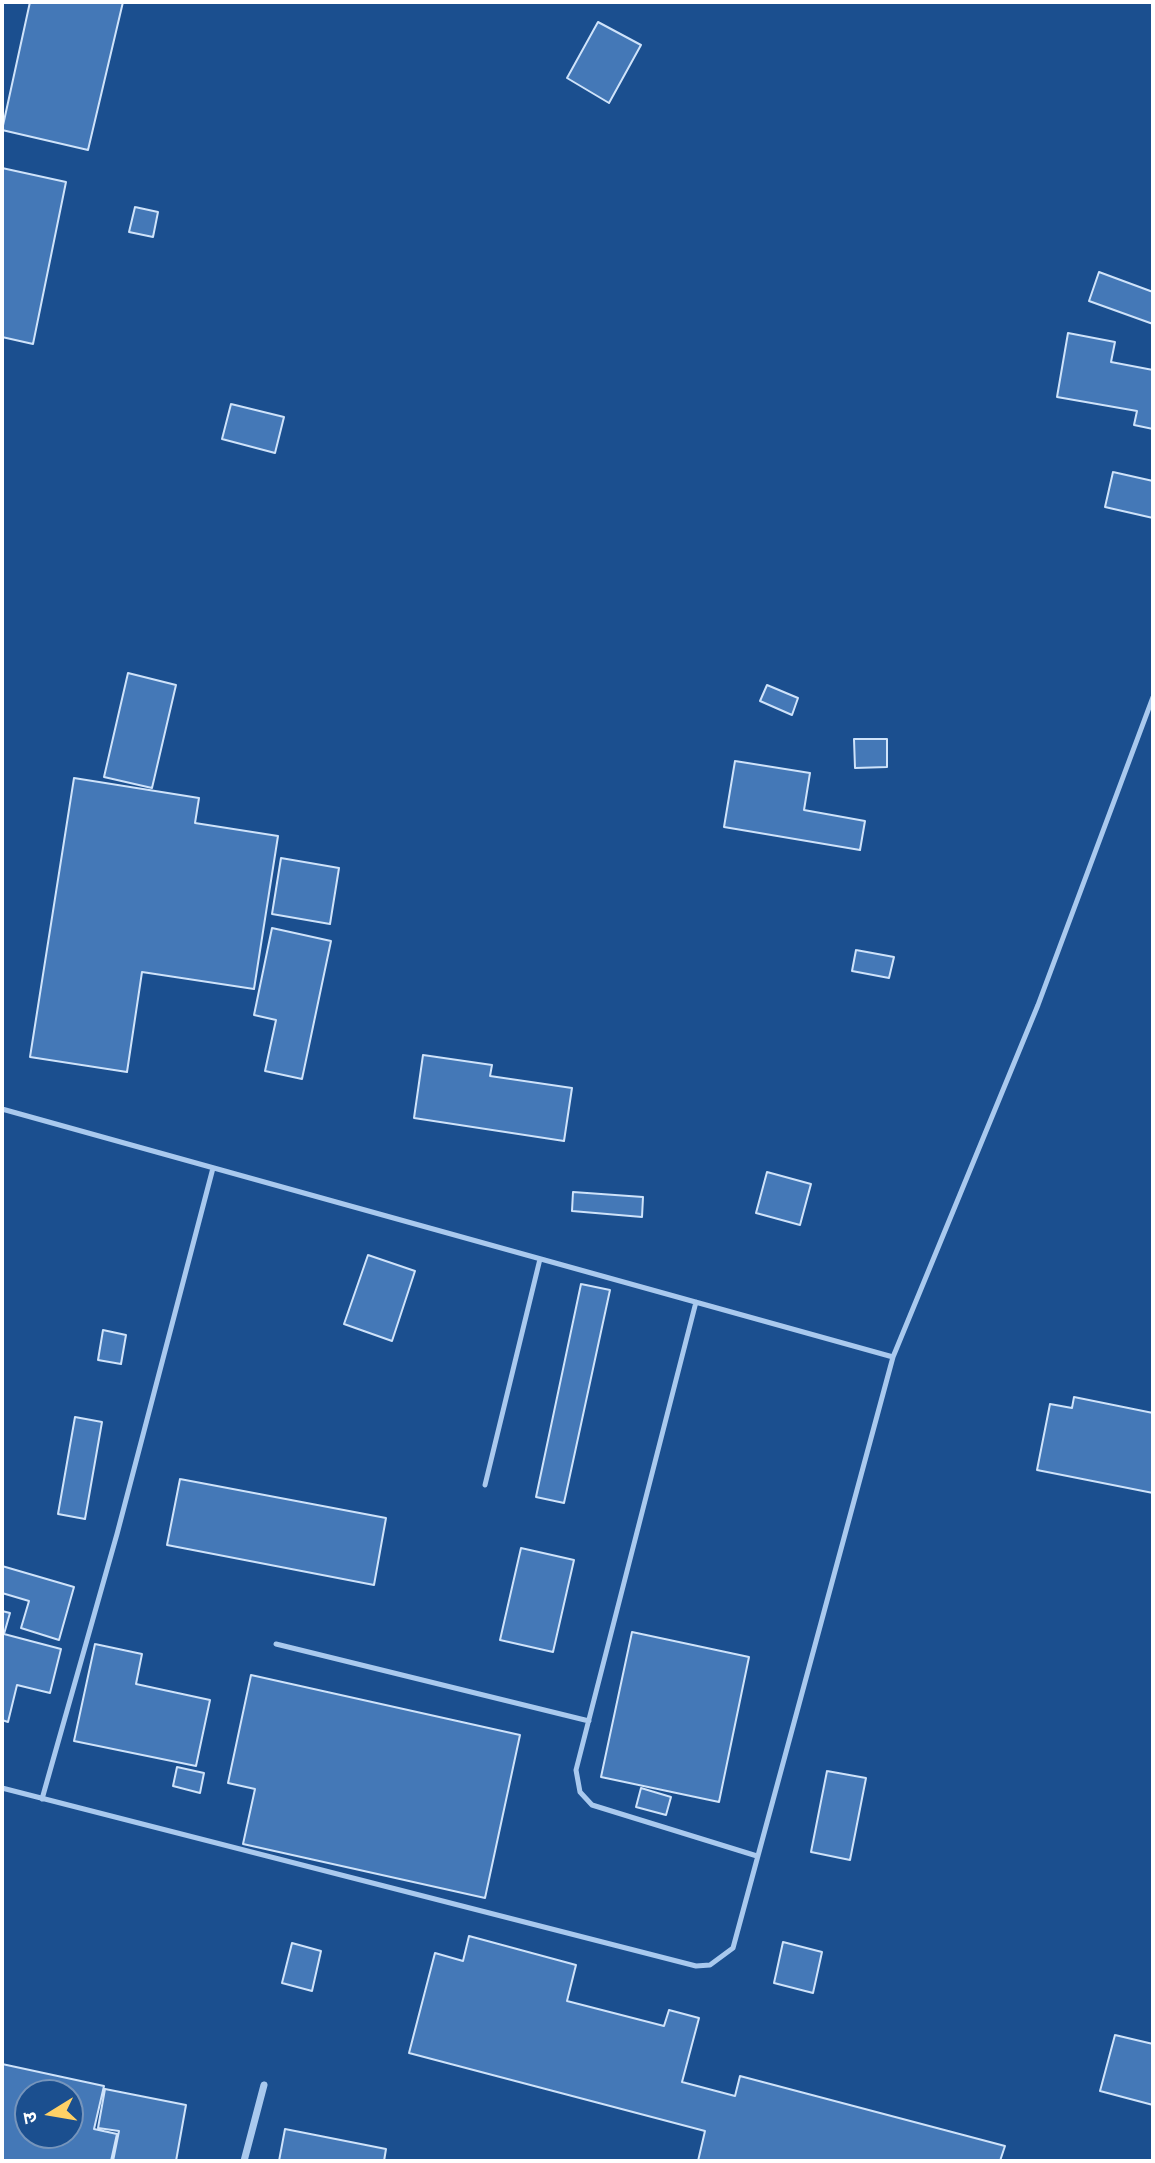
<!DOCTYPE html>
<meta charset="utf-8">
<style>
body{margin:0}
#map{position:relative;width:1155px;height:2163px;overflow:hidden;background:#1b4f8f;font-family:"Space Grotesk","Noto Sans Devanagari",sans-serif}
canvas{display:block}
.frame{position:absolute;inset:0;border:4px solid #fff;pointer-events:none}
.north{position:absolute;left:14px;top:2079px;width:70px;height:70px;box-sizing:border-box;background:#1b4f8f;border:2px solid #7695bc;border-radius:50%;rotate:259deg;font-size:19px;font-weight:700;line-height:28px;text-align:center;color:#fff}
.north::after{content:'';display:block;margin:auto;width:24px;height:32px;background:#ffd166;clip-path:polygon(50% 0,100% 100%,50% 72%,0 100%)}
</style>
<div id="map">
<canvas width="1155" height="2163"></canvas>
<div class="frame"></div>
<div class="north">उ</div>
</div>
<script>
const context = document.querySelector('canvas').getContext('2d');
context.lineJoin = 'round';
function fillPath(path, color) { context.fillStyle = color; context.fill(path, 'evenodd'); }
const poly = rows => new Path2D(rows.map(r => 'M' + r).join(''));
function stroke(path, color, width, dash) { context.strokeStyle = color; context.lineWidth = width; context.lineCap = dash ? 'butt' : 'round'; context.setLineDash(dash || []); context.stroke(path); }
const building = poly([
 [30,2,123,2,88,150,2,130,30,2],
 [598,22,641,45,609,103,567,78,598,22],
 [2,168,66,182,33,344,2,337,2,168],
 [135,207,158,212,153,237,129,232,135,207],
 [1099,272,1153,292,1153,324,1089,301,1099,272],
 [1068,333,1115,342,1111,362,1153,370,1153,429,1134,425,1137,411,1057,397,1068,333],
 [231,404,284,417,275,453,222,439,231,404],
 [1113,472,1153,481,1153,518,1105,507,1113,472],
 [128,673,176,685,152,788,104,777,128,673],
 [767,685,798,698,792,715,760,701,767,685],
 [854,739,887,739,887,767,855,768,854,739],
 [735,761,810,773,804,810,865,821,860,850,724,827,735,761],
 [74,778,199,798,195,823,278,836,254,989,142,972,127,1072,30,1057,74,778],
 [281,858,339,868,330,924,272,914,281,858],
 [272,928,331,941,302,1079,265,1071,276,1020,254,1015,272,928],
 [856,950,894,957,889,978,852,971,856,950],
 [423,1055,492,1065,490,1076,572,1088,564,1141,414,1118,423,1055],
 [767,1172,811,1184,800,1225,756,1213,767,1172],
 [573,1192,643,1197,642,1217,572,1211,573,1192],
 [368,1255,415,1271,392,1341,344,1324,368,1255],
 [581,1284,610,1290,564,1503,536,1497,581,1284],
 [103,1330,126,1335,121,1364,98,1360,103,1330],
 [1074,1397,1153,1413,1153,1493,1037,1470,1050,1404,1072,1408,1074,1397],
 [75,1417,102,1422,85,1519,58,1514,75,1417],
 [180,1479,386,1518,374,1585,167,1545,180,1479],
 [521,1548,574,1560,553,1652,500,1640,521,1548],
 [2,1566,74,1587,59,1640,21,1628,29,1601,2,1593,2,1566],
 [2,1611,10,1613,4,1634,61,1649,50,1693,17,1685,8,1722,2,1720,2,1611],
 [632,1632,749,1657,719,1802,601,1777,632,1632],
 [95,1644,142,1654,136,1684,210,1700,196,1766,74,1741,95,1644],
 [251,1675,520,1735,485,1898,243,1844,255,1789,228,1783,251,1675],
 [177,1767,204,1773,200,1793,173,1786,177,1767],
 [827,1771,866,1778,850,1860,811,1852,827,1771],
 [641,1788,671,1797,666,1815,636,1807,641,1788],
 [469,1936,576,1965,567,2001,664,2026,669,2010,699,2018,682,2082,735,2096,740,2076,1005,2146,1000,2161,698,2161,705,2131,409,2053,435,1953,463,1961,469,1936],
 [783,1942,822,1952,813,1993,774,1983,783,1942],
 [292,1943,321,1951,312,1991,282,1983,292,1943],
 [1115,2035,1153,2044,1153,2105,1100,2091,1115,2035],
 [2,2064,104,2086,94,2129,117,2134,111,2161,2,2161,2,2064],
 [28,2093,70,2093,70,2135,28,2135,28,2093],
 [105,2089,186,2105,176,2161,113,2161,119,2131,98,2128,105,2089],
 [285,2129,386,2149,384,2161,279,2161,285,2129]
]);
fillPath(building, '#4478b7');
stroke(building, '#cfe3fa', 2);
stroke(poly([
 [2,1109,893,1357,733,1948,710,1965,696,1966,2,1788],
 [696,1302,576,1770,580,1792,592,1805,757,1856],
 [893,1357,1038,1005,1153,697],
 [485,1485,540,1259],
 [276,1644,589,1721],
 [42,1799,117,1534,213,1168]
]), '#a9c9ee', 5);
stroke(poly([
 [244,2161,264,2085]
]), '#a9c9ee', 7);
</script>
